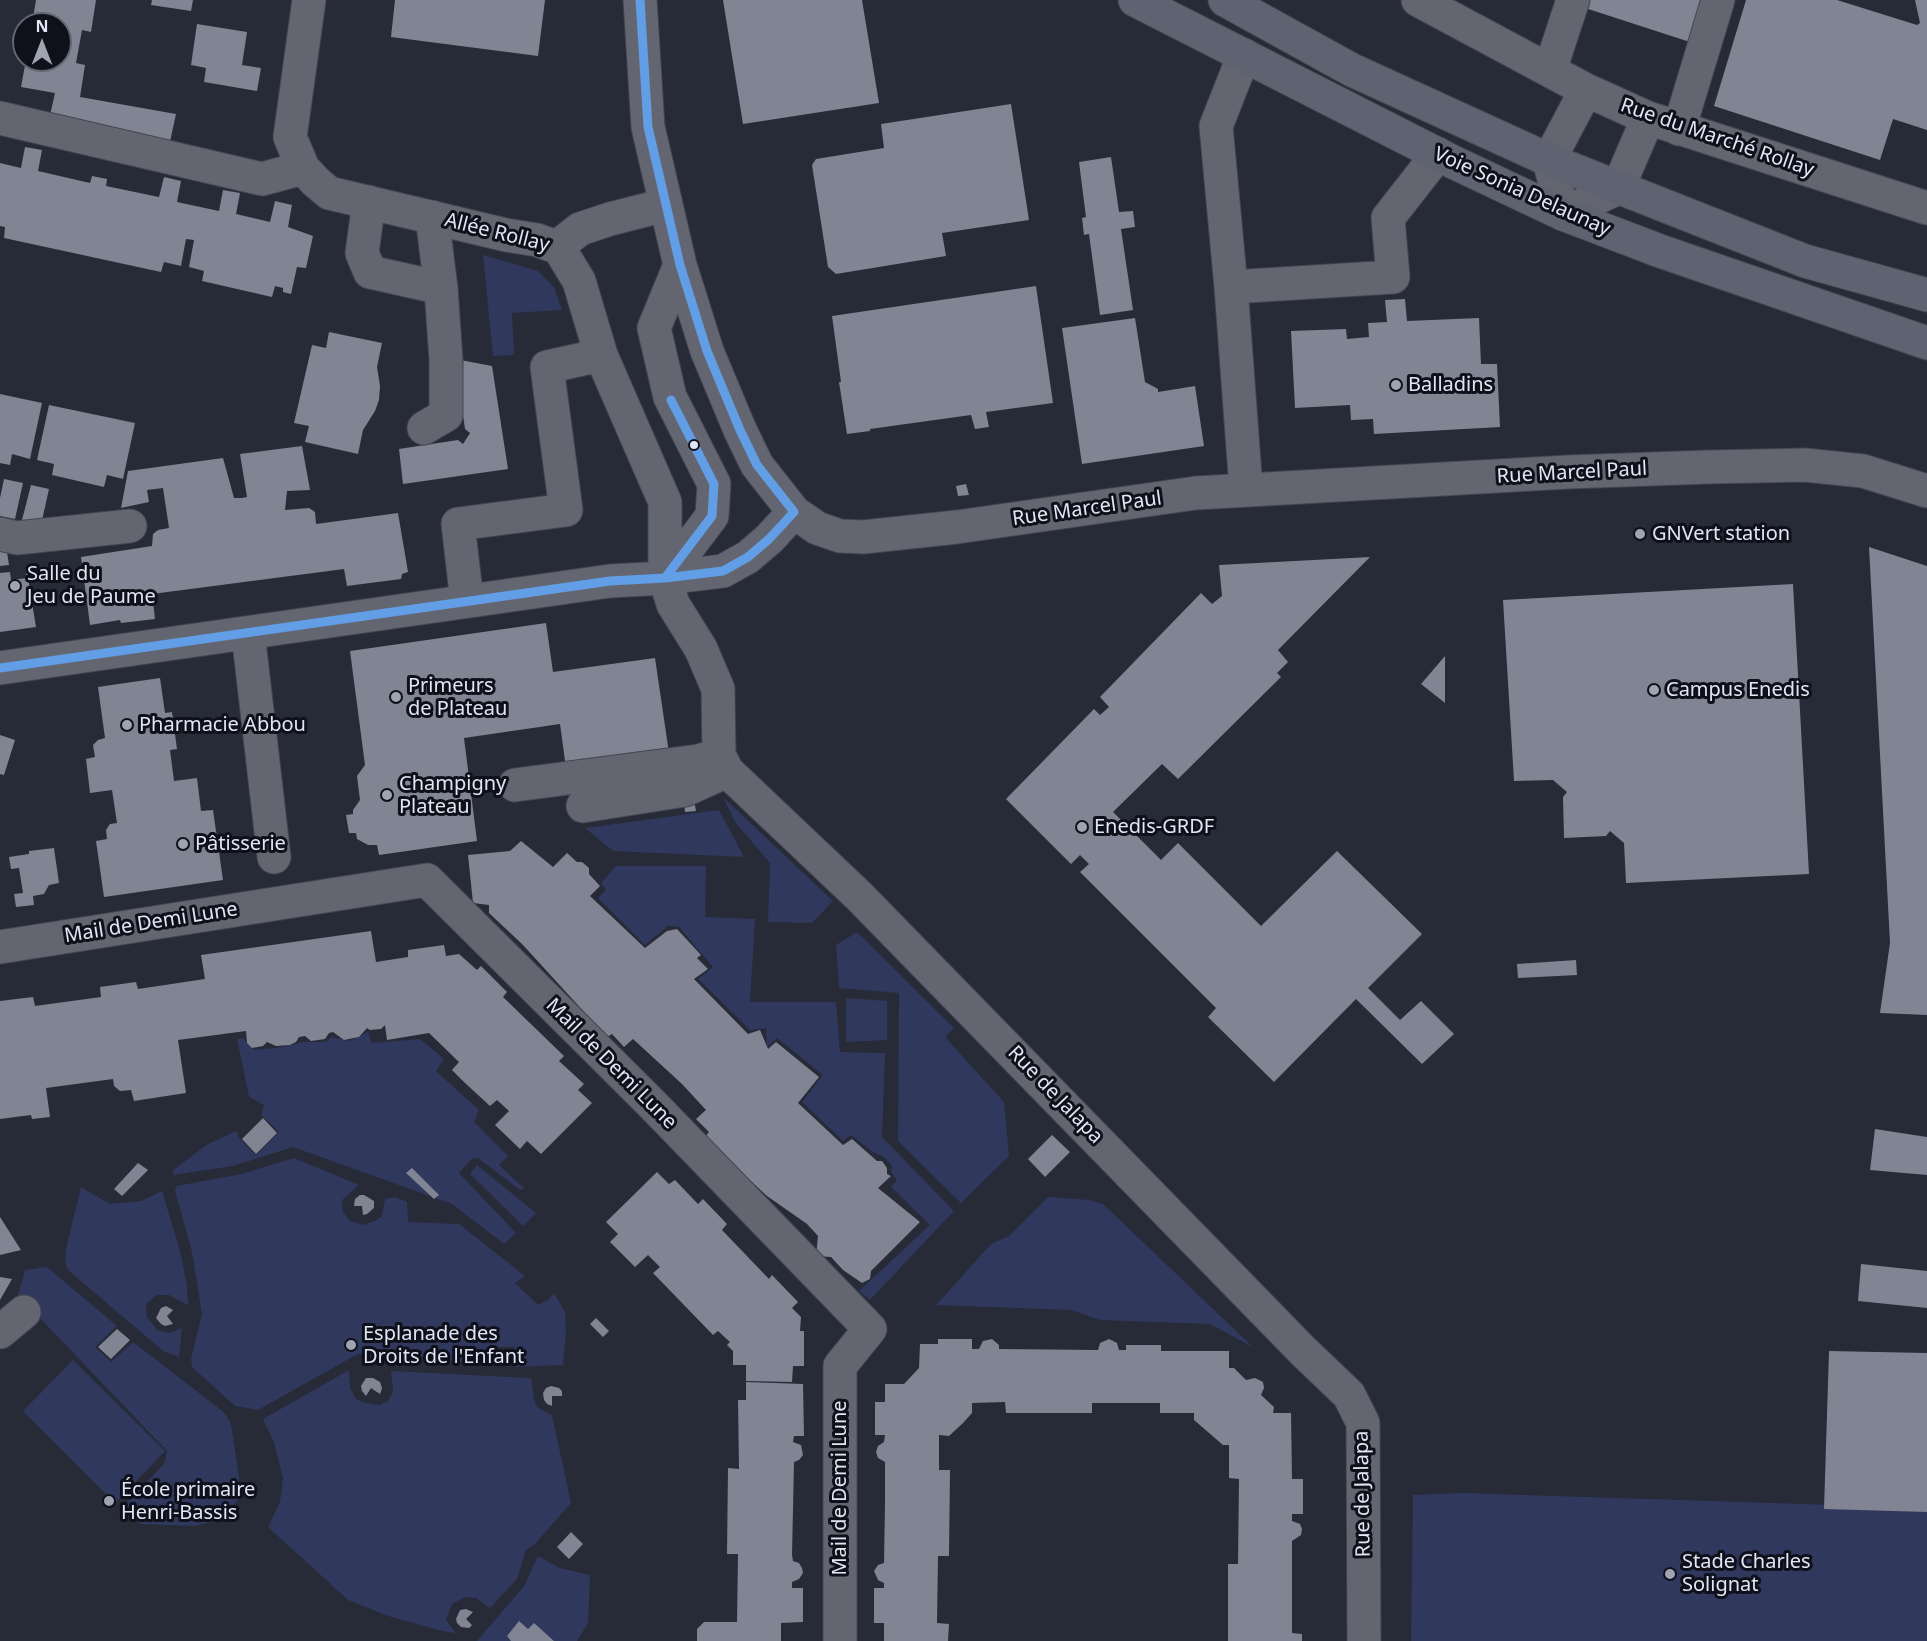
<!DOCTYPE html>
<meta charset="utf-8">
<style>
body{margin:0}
#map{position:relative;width:1927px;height:1641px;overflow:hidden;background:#272a37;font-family:"Noto Sans",sans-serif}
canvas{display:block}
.north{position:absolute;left:12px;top:12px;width:60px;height:60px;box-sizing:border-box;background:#0e101a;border:2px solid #626572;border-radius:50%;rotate:0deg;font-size:16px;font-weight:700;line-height:24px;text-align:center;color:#e1e5f5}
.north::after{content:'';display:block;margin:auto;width:21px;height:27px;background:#a0a4b2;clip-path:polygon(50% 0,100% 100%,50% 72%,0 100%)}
</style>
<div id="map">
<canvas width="1927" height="1641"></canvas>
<div class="north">N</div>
</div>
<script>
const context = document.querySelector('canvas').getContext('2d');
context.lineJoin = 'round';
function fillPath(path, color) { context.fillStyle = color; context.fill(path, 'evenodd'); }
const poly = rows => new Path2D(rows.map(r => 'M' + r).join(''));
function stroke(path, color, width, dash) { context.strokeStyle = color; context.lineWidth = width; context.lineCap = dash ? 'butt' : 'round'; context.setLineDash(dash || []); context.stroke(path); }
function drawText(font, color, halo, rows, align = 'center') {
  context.font = font + ' "Noto Sans",sans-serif'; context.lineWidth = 6; context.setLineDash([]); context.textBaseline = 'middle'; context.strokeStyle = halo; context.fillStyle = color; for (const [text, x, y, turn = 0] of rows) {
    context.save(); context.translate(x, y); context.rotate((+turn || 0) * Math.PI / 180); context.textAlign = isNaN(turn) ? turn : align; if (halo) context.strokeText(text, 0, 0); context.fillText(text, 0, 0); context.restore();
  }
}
fillPath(poly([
 [483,255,538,271,554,287,562,310,512,313,514,355,493,356],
 [723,797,833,901,812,923,768,922,770,863,735,822],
 [719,810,744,857,613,851,585,828],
 [616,866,706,866,705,917,755,919,750,1002,836,1002,840,1052,885,1053,882,1137,954,1211,870,1300,859,1291,930,1225,891,1187,897,1180,891,1172,892,1166,884,1157,873,1152,851,1135,843,1141,802,1102,823,1075,777,1038,767,1047,766,1028,750,1030,698,979,713,967,679,927,668,926,645,945,598,898,606,890,601,883],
 [857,932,954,1028,945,1037,1004,1102,1009,1156,961,1203,898,1141,899,993,839,988,836,945],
 [846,998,887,1001,887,1040,846,1042],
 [368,1032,372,1043,420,1039,444,1059,436,1071,479,1110,474,1122,508,1156,499,1165,524,1188,520,1190,478,1158,473,1158,459,1173,516,1233,504,1244,452,1204,293,1147,233,1166,173,1175,173,1170,208,1144,236,1131,239,1138,256,1155,279,1132,261,1115,264,1105,249,1097,237,1039,243,1038,254,1050,283,1047,303,1042,326,1042,331,1037,350,1041],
 [294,1158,359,1185,342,1200,343,1212,350,1221,363,1225,375,1221,382,1216,385,1199,395,1197,407,1202,408,1222,457,1224,458,1223,525,1276,515,1283,538,1305,548,1300,554,1293,565,1312,566,1332,563,1365,515,1367,515,1347,490,1347,475,1363,370,1351,356,1355,258,1410,235,1406,192,1367,191,1359,202,1314,192,1252,175,1191,176,1186,242,1174],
 [477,1165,536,1213,523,1226,470,1174],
 [81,1187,110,1204,141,1201,162,1191,180,1251,187,1285,188,1305,169,1295,157,1295,146,1304,147,1317,157,1330,169,1333,182,1328,179,1357,163,1351,68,1270,65,1262,66,1249],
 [1048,1197,1089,1200,1103,1204,1254,1348,1210,1324,1100,1320,1071,1310,936,1305,991,1244,1009,1236],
 [47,1267,117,1326,95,1347,111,1362,133,1342,225,1413,231,1424,239,1477,240,1497,222,1520,194,1526,140,1524,126,1504,164,1464,167,1451,18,1295,25,1270],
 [73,1360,165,1451,115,1503,23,1411],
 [349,1370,350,1388,356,1399,365,1403,380,1405,388,1401,393,1392,391,1371,531,1378,534,1400,537,1407,552,1415,571,1503,534,1545,526,1550,517,1579,490,1608,476,1598,465,1597,452,1604,446,1620,456,1633,442,1631,388,1616,348,1600,268,1527,280,1502,283,1478,274,1442,263,1419],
 [1463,1493,1927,1508,1927,1641,1411,1641,1413,1495],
 [538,1556,560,1568,590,1575,588,1623,577,1641,477,1641,524,1586]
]), '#30385d');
fillPath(poly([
 [36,0,96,0,91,32,82,30,76,63,85,65,80,97,176,114,168,151,118,137,120,129,101,125,48,124,55,93,21,87,26,60,60,60,60,24,32,24],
 [152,0,193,0,191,11,151,5],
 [395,0,545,0,538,56,391,37],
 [723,0,862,0,879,103,743,124],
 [1584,0,1709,0,1696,44,1582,7],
 [1746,0,1837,0,1917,25,1920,23,1915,0,1927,0,1927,130,1893,119,1880,160,1714,106],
 [197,24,247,32,242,65,261,68,257,91,204,82,206,68,191,65],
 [1011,104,1029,220,942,233,946,256,836,274,828,267,812,165,816,159,884,148,881,124],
 [25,147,42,150,38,171,90,183,92,176,107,179,106,186,159,197,164,177,181,181,177,202,219,211,223,190,240,193,236,214,270,222,275,201,292,205,288,227,313,236,306,268,297,267,291,294,283,292,283,288,275,286,272,297,202,281,204,271,189,267,194,240,186,239,181,266,164,262,161,272,4,238,5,227,0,226,0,163,21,168],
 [1111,157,1119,212,1133,211,1135,227,1121,229,1133,310,1100,315,1089,234,1084,235,1082,218,1086,217,1079,162],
 [1036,286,1053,403,986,412,989,427,975,429,971,415,870,429,870,431,847,434,839,382,841,382,832,316],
 [1405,299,1407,321,1479,318,1481,364,1497,364,1500,427,1374,434,1373,419,1351,420,1350,405,1295,408,1291,331,1346,329,1347,339,1369,337,1368,323,1387,322,1385,300],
 [1135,318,1145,382,1158,389,1158,392,1195,386,1204,446,1082,464,1062,328],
 [329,332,382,343,377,367,380,386,379,400,375,411,363,430,358,454,305,442,309,426,294,423,312,345,326,348],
 [455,359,492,366,508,469,403,484,399,449,458,440,463,444,470,433,465,429],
 [0,394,42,403,30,459,12,454,10,465,0,463],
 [49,405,135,423,123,479,107,475,104,487,52,475,54,464,37,460],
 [302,446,310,490,287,491,285,510,309,508,315,512,316,524,398,513,408,572,402,574,401,579,347,586,344,569,152,594,155,619,121,623,120,620,90,625,81,557,152,546,153,534,158,530,169,528,163,488,147,490,149,502,121,508,128,471,223,458,234,498,242,498,247,497,240,454],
 [4,479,23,483,15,519,0,516,0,498],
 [966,484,969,495,958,496,956,486],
 [31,485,49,489,41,525,22,520],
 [1869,547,1927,566,1927,1015,1880,1013,1890,943],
 [0,551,7,552,9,565,0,566],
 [1370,557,1278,650,1288,662,1277,673,1281,677,1178,779,1162,764,1113,812,1161,860,1178,843,1261,926,1337,851,1422,934,1368,988,1400,1020,1421,1001,1454,1034,1422,1064,1356,999,1274,1082,1208,1017,1216,1008,1080,872,1089,864,1080,855,1071,864,1006,799,1094,709,1100,715,1109,707,1100,697,1201,593,1212,604,1222,596,1219,565],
 [46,566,44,576,28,578,36,627,0,632,0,573,10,572,11,580,27,578,25,569],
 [1793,584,1809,874,1626,883,1624,843,1610,831,1606,836,1564,838,1563,797,1567,792,1553,780,1514,781,1503,600],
 [546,623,553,672,655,658,669,753,566,768,560,724,464,738,477,841,379,855,377,845,368,845,357,839,356,833,349,833,346,815,353,814,353,810,360,800,357,776,365,765,350,651],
 [1445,656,1445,703,1421,684],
 [160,678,165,713,172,712,177,749,170,750,174,781,197,778,201,811,213,810,223,880,104,897,96,841,107,839,106,830,110,824,117,823,112,790,90,793,86,759,95,757,93,745,98,740,105,738,98,687],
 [0,735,15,740,4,775,0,774],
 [694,800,696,811,685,812,684,802],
 [521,841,553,867,567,853,577,862,582,862,589,868,589,874,600,886,590,896,645,948,667,931,677,929,701,955,697,958,708,969,694,979,748,1034,760,1030,768,1049,776,1042,819,1077,798,1103,843,1145,852,1139,877,1161,882,1161,887,1168,887,1174,891,1176,878,1188,920,1222,871,1271,870,1279,862,1283,843,1270,831,1257,816,1256,818,1236,807,1224,767,1196,704,1138,709,1132,696,1119,706,1110,682,1084,633,1039,624,1047,612,1034,607,1037,523,945,489,913,489,905,473,903,468,855,510,851],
 [54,848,59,883,49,885,44,894,33,896,34,905,16,907,14,894,23,893,19,868,11,869,9,857,29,854,29,851],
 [371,931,376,962,408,957,408,950,444,945,446,956,459,954,477,970,481,966,507,992,503,997,564,1056,559,1061,584,1084,578,1090,592,1103,541,1154,527,1141,520,1149,495,1125,509,1111,497,1100,490,1106,464,1082,452,1070,459,1062,429,1033,387,1040,385,1025,381,1029,370,1030,367,1028,359,1037,344,1040,333,1032,329,1033,325,1039,311,1041,305,1036,299,1037,296,1042,290,1045,276,1046,267,1042,263,1046,252,1048,247,1043,246,1031,178,1040,186,1093,134,1101,131,1090,120,1091,114,1086,113,1079,46,1088,50,1117,32,1119,31,1115,0,1119,0,1001,33,997,35,1006,101,997,100,987,136,982,138,989,205,979,201,955],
 [1576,960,1577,975,1518,978,1517,964],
 [263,1118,277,1133,256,1154,242,1139],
 [1875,1129,1927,1137,1927,1175,1870,1170],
 [1052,1135,1070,1152,1045,1177,1028,1159],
 [138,1163,148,1170,122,1196,114,1189],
 [412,1168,439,1195,434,1199,406,1173],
 [657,1172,669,1184,675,1180,698,1204,703,1199,727,1224,722,1230,769,1279,772,1275,798,1302,792,1308,801,1317,800,1331,804,1331,804,1366,793,1366,792,1382,746,1381,746,1365,733,1365,733,1351,727,1345,730,1342,718,1331,713,1335,653,1273,660,1267,648,1255,635,1267,610,1242,618,1234,606,1222],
 [360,1195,364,1195,374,1201,374,1208,367,1214,363,1215,362,1206,354,1206,355,1199],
 [0,1217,21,1250,0,1255],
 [1861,1264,1927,1271,1927,1308,1858,1301],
 [0,1277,12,1279,0,1300],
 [166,1306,173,1310,167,1316,173,1324,165,1326,161,1324,156,1318,161,1308],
 [596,1318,609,1331,603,1337,590,1324],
 [117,1329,130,1340,111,1359,98,1347],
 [938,1339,972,1339,972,1349,979,1349,983,1341,992,1339,999,1345,999,1349,1098,1350,1100,1343,1109,1339,1117,1343,1119,1350,1126,1350,1126,1345,1161,1345,1161,1351,1229,1351,1229,1368,1234,1368,1246,1380,1255,1378,1263,1382,1264,1388,1261,1395,1274,1407,1273,1413,1291,1413,1292,1479,1303,1479,1303,1514,1292,1514,1292,1521,1300,1524,1302,1529,1301,1535,1292,1541,1292,1633,1302,1634,1302,1641,1228,1641,1228,1564,1238,1564,1239,1479,1229,1478,1229,1445,1223,1445,1194,1420,1194,1413,1160,1413,1160,1403,1092,1403,1092,1413,1006,1413,1005,1402,972,1403,972,1413,963,1423,949,1436,939,1435,939,1470,950,1470,949,1556,938,1556,937,1623,949,1624,948,1641,884,1641,884,1623,874,1623,874,1588,884,1588,884,1583,878,1580,874,1571,878,1565,884,1563,885,1504,885,1462,878,1458,876,1452,878,1446,884,1442,885,1435,875,1435,875,1402,885,1402,885,1384,904,1384,919,1368,920,1344,938,1344],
 [1829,1351,1927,1353,1927,1512,1824,1509],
 [366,1378,373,1378,380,1382,382,1388,380,1394,371,1388,366,1396,362,1391,361,1386],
 [746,1382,803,1384,804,1436,794,1436,793,1442,801,1445,803,1455,799,1460,794,1462,792,1555,793,1561,799,1563,802,1568,803,1573,799,1579,792,1582,792,1588,803,1588,803,1622,781,1623,781,1641,697,1641,697,1629,704,1622,737,1622,738,1554,727,1554,728,1468,739,1469,738,1400,746,1400],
 [551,1386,559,1388,562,1391,562,1396,552,1396,552,1406,547,1404,544,1400,543,1393,546,1388],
 [571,1532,583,1544,569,1559,557,1547],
 [466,1609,473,1612,466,1619,472,1625,469,1628,461,1627,457,1623,456,1619,460,1610],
 [519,1621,528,1629,534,1623,554,1641,511,1641,507,1636]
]), '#818493');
const minor = poly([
 [309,0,290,137,303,168,315,181,329,193,506,235,537,240,559,248,579,281,601,355,665,502,665,578,673,604,701,649,718,689,719,755,727,771,859,896,1303,1351,1349,1395,1363,1423,1364,1641],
 [640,0,648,127,680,265,707,351,740,430,757,465,794,512,817,528,840,536,863,537,957,527,1196,493,1568,472,1708,467,1805,465,1863,471,1927,491],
 [1418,0,1586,90,1648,118,1927,208],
 [1244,55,1216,126,1231,287,1246,489],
 [1550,70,1573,0],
 [1586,90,1549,160,1563,214,1618,188,1648,118],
 [0,118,262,179,303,168],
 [1679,129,1718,0],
 [369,202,362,253,370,272,441,288],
 [559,248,566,240,580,229,610,219,665,205],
 [1231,287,1393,277,1388,218,1438,154],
 [424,428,446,415,446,360,441,288,432,217],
 [0,534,17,538,130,526],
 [665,578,712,516,714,484,670,397,654,328,680,265],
 [467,601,458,524,566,510,547,367,601,355],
 [248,633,274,857],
 [0,668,610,581,665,578,723,571,748,557,769,539,794,512],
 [515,785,698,761,719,755],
 [583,806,685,790,727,771],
 [0,947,427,880,653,1105,870,1329,840,1366,840,1641],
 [0,1332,24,1312]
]);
const major = poly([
 [1135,0,1453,162,1563,214,1660,251,1927,343],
 [1225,0,1352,70,1549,160,1805,261,1927,295]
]);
stroke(minor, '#434651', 35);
stroke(major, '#434651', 35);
stroke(minor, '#636671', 33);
stroke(major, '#5f6270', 33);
stroke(poly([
 [665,578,712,516,714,484,671,400],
 [0,668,610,581,665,578,723,571,748,557,769,539,794,512,757,465,740,430,707,351,680,265,648,127,640,0]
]), '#619ee6', 9);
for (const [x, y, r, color] of [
 [1396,385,6,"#a0a4b2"],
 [694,445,5,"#e1e5f5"],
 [1640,534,6,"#a0a4b2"],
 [15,586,6,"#a0a4b2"],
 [1654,690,6,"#a0a4b2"],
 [396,697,6,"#a0a4b2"],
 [127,725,6,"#a0a4b2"],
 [387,795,6,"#a0a4b2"],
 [1082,827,6,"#a0a4b2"],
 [183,844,6,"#a0a4b2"],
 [351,1345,6,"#a0a4b2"],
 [109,1501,6,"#a0a4b2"],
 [1670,1574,6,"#a0a4b2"]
]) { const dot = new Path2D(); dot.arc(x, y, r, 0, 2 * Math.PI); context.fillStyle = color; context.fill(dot); stroke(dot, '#0e101a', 2); }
drawText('20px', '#e1e5f5', '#0e101a', [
 ["Rue du Marché Rollay",1717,138,19],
 ["Voie Sonia Delaunay",1522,192,24],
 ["Allée Rollay",497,233,14],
 ["Rue Marcel Paul",1572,473,-3],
 ["Rue Marcel Paul",1087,509,-8],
 ["Mail de Demi Lune",151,923,-9],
 ["Mail de Demi Lune",611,1064,45],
 ["Rue de Jalapa",1055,1095,46],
 ["Mail de Demi Lune",840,1488,-90],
 ["Rue de Jalapa",1363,1494,-91]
]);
drawText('20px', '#e1e5f5', '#0e101a', [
 ["Balladins",1408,385],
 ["GNVert station",1652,534],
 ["Salle du",27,574],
 ["Jeu de Paume",27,597],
 ["Primeurs",408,686],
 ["de Plateau",408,709],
 ["Campus Enedis",1666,690],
 ["Pharmacie Abbou",139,725],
 ["Champigny",399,784],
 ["Plateau",399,807],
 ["Enedis-GRDF",1094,827],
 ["Pâtisserie",195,844],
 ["Esplanade des",363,1334],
 ["Droits de l'Enfant",363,1357],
 ["École primaire",121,1490],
 ["Henri-Bassis",121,1513],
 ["Stade Charles",1682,1562],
 ["Solignat",1682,1585]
], 'left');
</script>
